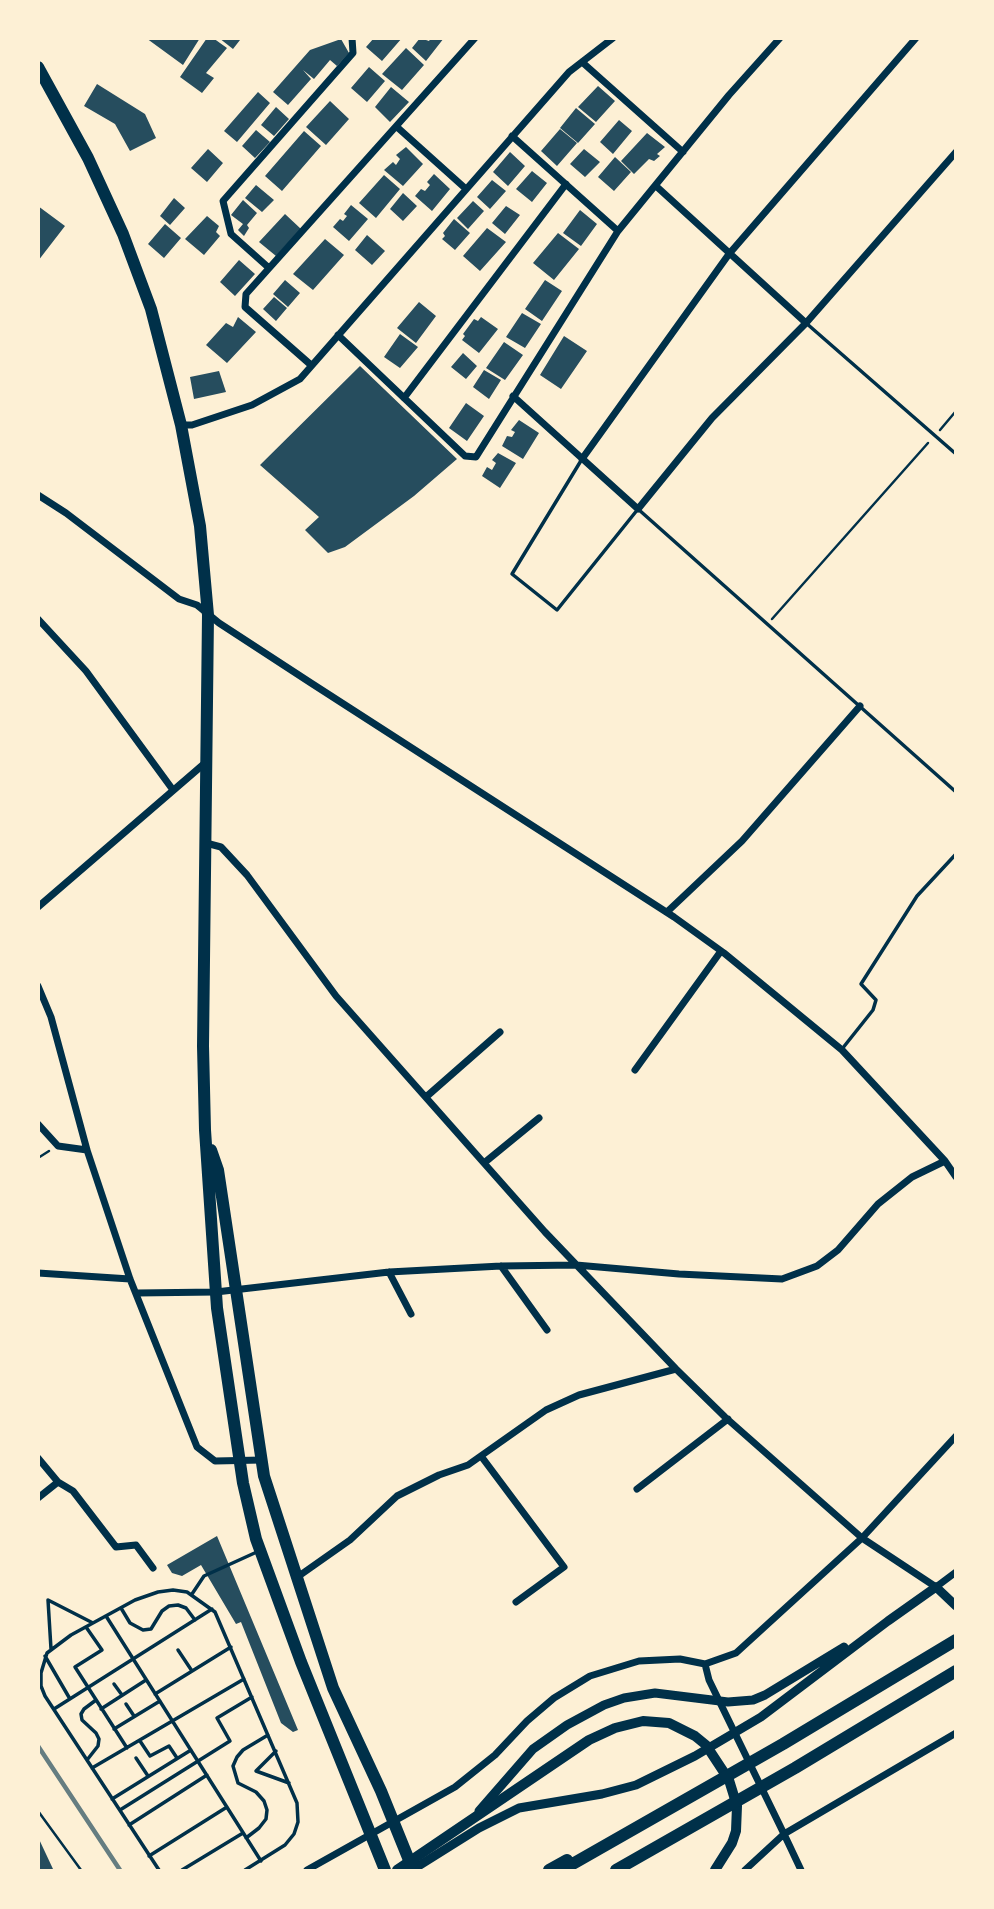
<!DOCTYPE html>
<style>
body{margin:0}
#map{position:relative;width:994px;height:1909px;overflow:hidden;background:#fdf0d5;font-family:Literata,serif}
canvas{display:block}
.frame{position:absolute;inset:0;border:40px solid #fdf0d5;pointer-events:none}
</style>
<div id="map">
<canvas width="994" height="1909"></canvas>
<div class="frame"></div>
</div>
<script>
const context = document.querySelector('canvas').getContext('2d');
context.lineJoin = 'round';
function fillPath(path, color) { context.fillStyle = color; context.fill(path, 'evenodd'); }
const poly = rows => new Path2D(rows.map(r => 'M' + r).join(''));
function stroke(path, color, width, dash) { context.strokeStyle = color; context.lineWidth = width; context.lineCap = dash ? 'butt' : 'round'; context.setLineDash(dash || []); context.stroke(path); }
fillPath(poly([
 [146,38,200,38,183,65],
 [207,38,213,38,227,48,206,73,214,78,202,93,180,77],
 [219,38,238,38,240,40,233,49],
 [374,38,402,38,382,61,366,47],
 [420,38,429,41,431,38,444,38,426,61,412,48],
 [341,39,349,53,337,66,330,60,314,79,303,70,311,79,288,105,273,92,310,50],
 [406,48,424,65,402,90,382,74],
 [369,67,385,81,367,102,351,88],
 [97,84,145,114,156,138,130,151,115,124,84,106],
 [598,86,615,101,596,122,578,107],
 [391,87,409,102,390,122,375,107],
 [258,92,270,103,237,142,224,131],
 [330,101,349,119,326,145,306,127],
 [276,107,289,119,274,136,261,125],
 [576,108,595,124,578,143,560,128],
 [619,120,632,131,613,154,600,142],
 [560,129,577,143,557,166,541,151],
 [256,130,270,142,255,158,242,146],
 [304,131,321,146,282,191,265,176],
 [647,133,665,147,657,154,660,156,654,161,649,159,634,174,621,161],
 [406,147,423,164,403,186,384,170,393,162,396,165,400,159,396,155],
 [208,149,223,163,207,182,191,168],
 [584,149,600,162,585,177,570,164],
 [510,152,525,166,508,186,493,172],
 [615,157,631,172,614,191,598,177],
 [532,171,547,183,532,202,516,189],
 [434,174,450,189,432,211,415,196,421,189,425,191,430,185,427,182],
 [384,175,400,189,376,218,359,203],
 [492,180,506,191,490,209,477,197],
 [256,185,274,200,262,212,245,198],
 [403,193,417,206,403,221,390,209],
 [174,198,185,208,170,225,160,216],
 [243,200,257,213,247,225,249,228,244,236,238,230,243,224,231,215],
 [473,201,484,211,468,229,457,218],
 [351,205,368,219,349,241,333,227,340,219,343,221,347,216,344,214],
 [38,206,65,226,38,261],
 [506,206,520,215,505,234,492,223],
 [580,210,597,224,581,246,563,233],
 [285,214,301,229,276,256,259,242],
 [207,216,219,226,216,232,220,236,204,255,185,239],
 [454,219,470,233,455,250,442,239,445,236,443,233],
 [165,224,181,238,164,258,148,244],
 [487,228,506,242,480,271,463,256],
 [558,233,579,249,554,280,533,263],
 [367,235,385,251,372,265,355,250],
 [325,239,344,255,313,290,293,274],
 [239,260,255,274,235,296,220,282],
 [285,280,300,293,288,307,273,294],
 [545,280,562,291,542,321,525,309],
 [274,297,287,308,276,321,263,309],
 [419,302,436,316,416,343,397,328],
 [522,313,541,324,525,348,506,337],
 [238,317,256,332,227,363,206,345,226,323,233,327],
 [481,317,498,329,479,353,462,340,465,336,463,334,474,319,478,321],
 [400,334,418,347,400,368,384,357],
 [564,336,587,351,561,389,540,375],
 [504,342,523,355,505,380,486,368],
 [463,353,477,366,466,379,451,367],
 [360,366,457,459,414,496,345,547,328,553,305,530,319,517,260,465],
 [484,370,501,380,489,399,473,387],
 [219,371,226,392,194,399,190,377],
 [466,403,484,416,467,441,449,428],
 [519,420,539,433,523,459,502,446,507,436,512,437,515,432,511,430],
 [498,453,516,463,500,488,482,476,487,467,492,470,496,463,492,460],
 [217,1536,298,1730,293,1732,281,1723,241,1622,236,1624,201,1565,182,1576,172,1573,167,1565],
 [38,1837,53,1869,38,1870]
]), '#264d5e');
stroke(poly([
 [940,430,956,411],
 [772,619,928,443],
 [38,1158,49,1151],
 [38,1811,81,1870]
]), '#003049', 2.5);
stroke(poly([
 [806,323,956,454],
 [582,459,512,574,557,610,638,509,956,792],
 [842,1049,873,1010,876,1000,861,984,917,896,956,854],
 [192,1594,204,1576,259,1551],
 [121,1608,130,1623,143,1630,151,1629,162,1611,169,1606,178,1605,186,1608,195,1620],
 [106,1616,261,1861],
 [86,1627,102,1650,75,1667,127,1748],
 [51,1649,48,1600,93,1623],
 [178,1650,192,1671],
 [45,1656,70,1699],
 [114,1684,122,1695],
 [155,1694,231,1647],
 [126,1704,134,1716],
 [54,1709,212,1609],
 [101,1709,146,1680],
 [114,1729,160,1701],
 [140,1741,150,1756,169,1746,177,1758],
 [276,1751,256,1771,289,1783],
 [136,1758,148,1776],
 [87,1760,98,1746,99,1739,96,1733,82,1720,81,1714,84,1709,96,1700],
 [92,1768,244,1679],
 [112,1799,191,1750],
 [120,1810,230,1741,217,1718,252,1697],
 [129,1825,207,1775],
 [246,1838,259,1828,266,1819,267,1810,264,1801,256,1792,238,1783,233,1766,237,1757,243,1750,268,1735],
 [149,1856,227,1807],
 [159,1870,45,1696,41,1686,41,1673,47,1653,71,1635,135,1600,158,1592,173,1590,187,1592,215,1612,297,1803,298,1822,294,1834,285,1845,245,1870],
 [182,1870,243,1833]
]), '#003049', 3.5);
stroke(poly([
 [582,62,683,152],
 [397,127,466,189],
 [512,136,618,231],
 [656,186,806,323],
 [269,268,231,234,223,201,353,53,352,38],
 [338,335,465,456,476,457,618,231,729,95,780,38],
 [311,365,245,307,246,294,475,38],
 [513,396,638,509,712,418,806,323,956,152],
 [404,398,566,184],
 [181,425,192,425,252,405,300,379,569,72,613,38],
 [582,459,729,254,916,38],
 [38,495,66,513,179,599,197,605,219,623,311,683,674,917,724,953,842,1050,945,1161,956,1177],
 [38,619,86,671,173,790],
 [206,843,221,847,247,875,336,996,545,1232,676,1369,725,1417,862,1538,936,1587,956,1572],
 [38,907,205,763],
 [667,912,742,841,860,706],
 [38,986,51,1017,87,1150,130,1279,197,1447,215,1461,262,1460],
 [635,1070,721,951],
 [426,1097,500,1032],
 [38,1124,58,1146,87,1150],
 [484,1163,539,1118],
 [501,1266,547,1330],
 [389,1272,411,1314],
 [38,1273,130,1279],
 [137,1293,216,1292,389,1272,501,1266,576,1265,679,1274,782,1279,817,1266,838,1250,878,1204,912,1177,945,1161],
 [481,1456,564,1567,516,1602],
 [38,1458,58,1482,73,1491,116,1547,136,1545,153,1568],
 [637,1489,728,1419],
 [38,1498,58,1482],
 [296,1578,350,1540,397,1496,439,1475,468,1465,546,1410,579,1395,676,1369],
 [705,1664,709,1680,784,1834,956,1733],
 [307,1870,455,1787,495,1755,527,1721,554,1698,590,1676,639,1661,680,1659,705,1664,736,1653,862,1538,956,1436],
 [745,1870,784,1834,801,1870]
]), '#003049', 7);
stroke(poly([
 [479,1811,533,1749,567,1725,604,1705,624,1698,655,1693,728,1702,753,1700,765,1695,844,1647],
 [412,1870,479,1828,519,1808,602,1794,636,1785,695,1756,761,1717,888,1621,936,1587,956,1606]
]), '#003049', 9);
stroke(poly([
 [397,1870,589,1740,615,1728,643,1721,669,1723,695,1736,706,1745,729,1780,737,1806,736,1831,732,1843,715,1870]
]), '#003049', 10);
stroke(poly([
 [38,67,88,158,123,234,151,309,181,425,200,526,208,615,203,1046,205,1130,217,1308,243,1483,256,1539,301,1662,385,1870],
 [211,1150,218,1170,264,1476,333,1688,381,1791,413,1870]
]), '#003049', 12);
stroke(poly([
 [549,1870,567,1860],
 [562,1870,783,1744,956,1640],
 [616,1870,795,1768,956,1671]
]), '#003049', 12);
stroke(poly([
 [38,1746,120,1870]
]), '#657d81', 4.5);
</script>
